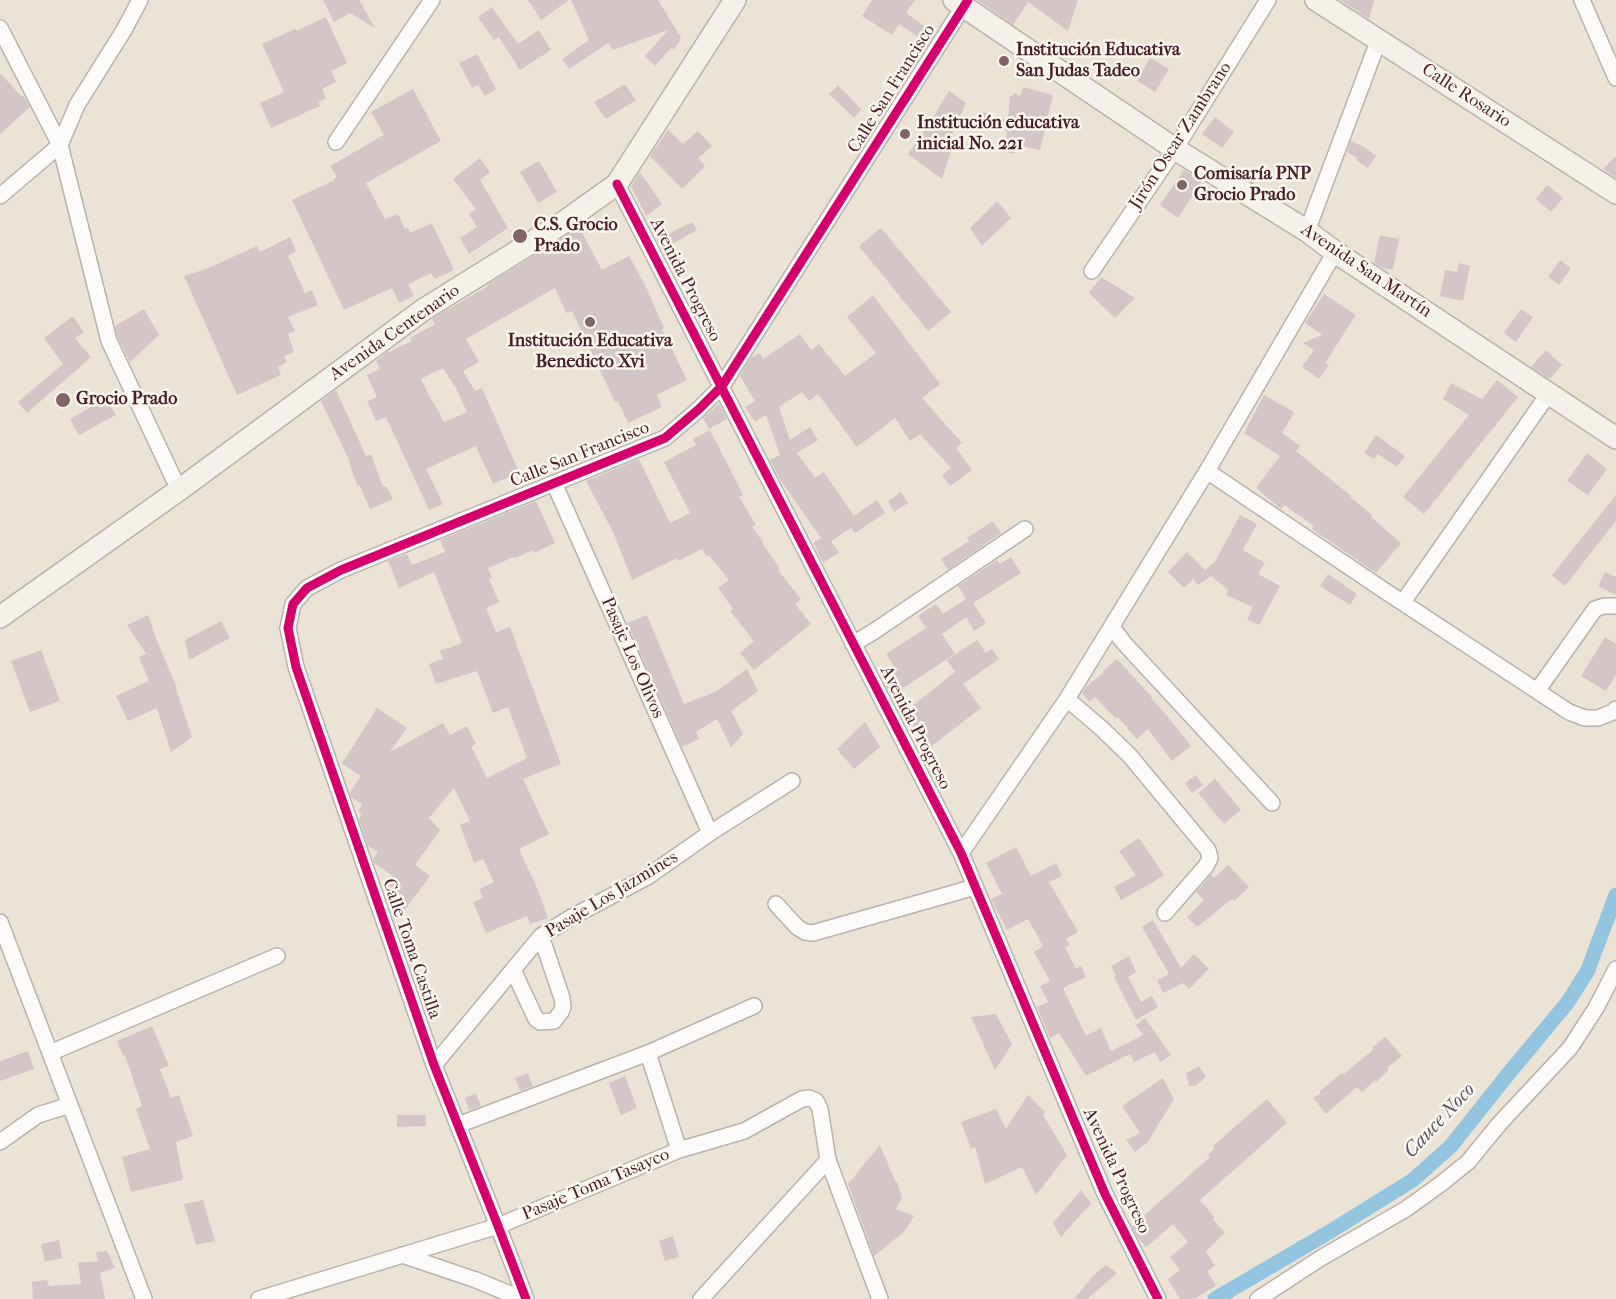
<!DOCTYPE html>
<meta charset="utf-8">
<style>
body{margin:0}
canvas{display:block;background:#ebe3d6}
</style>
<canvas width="1616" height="1299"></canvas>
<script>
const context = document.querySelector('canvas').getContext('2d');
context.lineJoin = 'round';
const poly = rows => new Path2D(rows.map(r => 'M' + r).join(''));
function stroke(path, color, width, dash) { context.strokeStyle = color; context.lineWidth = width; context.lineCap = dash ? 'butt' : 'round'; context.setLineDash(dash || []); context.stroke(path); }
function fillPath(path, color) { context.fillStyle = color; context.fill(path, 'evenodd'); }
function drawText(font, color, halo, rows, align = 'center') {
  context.font = font + ' "IM FELL French Canon",serif'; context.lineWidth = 5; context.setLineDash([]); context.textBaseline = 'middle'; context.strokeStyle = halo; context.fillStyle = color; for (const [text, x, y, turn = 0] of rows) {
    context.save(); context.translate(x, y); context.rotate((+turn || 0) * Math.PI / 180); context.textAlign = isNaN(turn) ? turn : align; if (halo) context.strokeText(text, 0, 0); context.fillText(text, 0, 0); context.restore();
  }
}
stroke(poly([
 [1215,1299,1326,1234,1413,1180,1451,1146,1509,1073,1568,1002,1588,970,1616,895]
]), '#93c5e1', 15);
fillPath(poly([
 [323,0,359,0,375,28,350,13,334,22],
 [528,0,569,0,541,20],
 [571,0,658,0,681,38,674,50,672,47,655,66,645,56,668,30,613,50,608,43,569,69,562,59,589,40],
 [872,0,915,0,906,13,927,28,920,38,899,24,892,35,862,16],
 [977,0,1078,0,1068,31,1028,2,1013,25],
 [1340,0,1374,0,1369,19],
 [492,7,518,44,539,30,551,50,520,70,499,37,494,40,478,17],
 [326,17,347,63,331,71,336,82,322,89,326,98,318,102,320,106,271,128,260,103,284,92,262,44,295,29,296,31],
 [477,54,496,89,485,96,478,85,472,88,459,63],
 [1150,58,1169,69,1155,92,1137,81],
 [0,73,22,97,23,95,30,107,0,134],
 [625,84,636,100,606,119,594,102],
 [838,85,861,109,854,118,829,94],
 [1023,87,1053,95,1040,150,1016,145,1015,154,1004,152,1007,132,982,115,983,112,1008,120,1010,96,1013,96,1014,93,1020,96],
 [413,89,441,141,366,183,385,219,398,214,405,229,408,227,410,233,432,223,454,270,434,279,431,273,408,284,414,296,399,303,392,288,344,310,292,200,335,180,334,178,337,177,330,166,384,135,371,112],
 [949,91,966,103,946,147,951,151,942,179,908,154,929,124],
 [1215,117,1234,132,1222,148,1202,134],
 [668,130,683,144,698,131,712,146,698,158,705,166,682,189,650,156],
 [1351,141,1364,147,1376,156,1368,168,1356,160,1357,158,1347,152],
 [1616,156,1616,178,1603,169],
 [480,158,490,172,480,180,508,228,469,254,460,238,477,227,469,214,476,209,453,179],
 [539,161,557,192,538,203,520,172],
 [1184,170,1202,181,1178,218,1160,205],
 [640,172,662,204,646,216,631,186],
 [1547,185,1563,198,1551,212,1536,199],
 [997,201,1011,218,982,246,970,228],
 [692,222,697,230,662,250,657,240],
 [579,227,602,270,629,256,646,287,664,328,662,329,687,380,657,395,662,407,628,423,618,401,615,402,572,311,566,313,555,288,466,339,479,362,463,371,475,391,482,388,519,472,493,484,476,446,426,469,443,504,429,510,386,417,376,421,367,401,377,397,367,375,380,369,376,361,389,351,389,352,412,341,410,338,435,324,432,319,488,286,487,285],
 [443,368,456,388,467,412,444,422,433,401,432,402,421,379],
 [881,228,951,312,928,331,859,246],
 [1380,235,1399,239,1393,270,1382,268,1374,263],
 [290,237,296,252,288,256,305,293,312,290,318,305,288,317,295,331,288,334,294,352,284,356,287,362,278,367,281,375,237,395,184,276,206,269,257,246,260,252],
 [1560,260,1571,268,1559,285,1548,277],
 [1459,263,1470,266,1463,301,1440,296,1445,270,1457,272],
 [1101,277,1135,298,1115,318,1089,293],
 [1324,294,1356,315,1325,363,1329,365,1319,379,1302,367,1314,350,1303,343,1322,335,1305,323],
 [873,295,940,384,922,398,962,443,956,448,972,470,950,486,942,475,951,468,920,434,910,441,895,418,857,447,818,394,809,401,802,392,779,407,790,440,810,427,818,440,797,453,815,478,824,472,854,516,877,500,885,513,855,533,851,528,831,541,839,553,823,563,813,543,821,538,779,478,770,460,780,455,766,415,755,422,745,407,755,401,740,376,751,358,760,353,763,359,800,334,811,350,819,344,845,376,876,353,847,317],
 [144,309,159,335,130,362,118,338,115,326],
 [1521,309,1533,317,1516,342,1504,333],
 [73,316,84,332,75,338,91,357,27,413,18,402,63,364,44,338],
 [1546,350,1562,365,1550,379,1531,367],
 [1497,380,1518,397,1424,514,1403,497,1469,415,1443,399,1451,383,1482,399],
 [336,390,366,456,371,454,383,487,386,486,393,499,370,509,360,486,358,487,349,463,350,462,321,401],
 [1264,395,1294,412,1282,433,1300,446,1296,451,1351,496,1350,497,1372,515,1371,517,1401,543,1376,573,1312,529,1314,526,1284,505,1281,509,1256,488,1280,456,1244,433],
 [106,398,116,415,79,435,70,419],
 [719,404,727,419,709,429,703,418],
 [710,430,743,495,739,497,756,525,752,527,763,542,762,543,780,568,778,570,801,599,795,604,811,624,754,670,740,653,754,641,730,611,733,609,718,588,729,580,709,555,707,557,702,549,678,561,677,558,632,580,614,534,586,481,639,459,670,523,690,513,664,462,696,445,693,439],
 [1376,435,1405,456,1397,467,1378,454,1374,459,1364,453],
 [1587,453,1607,469,1588,495,1567,481],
 [901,492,908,503,894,512,888,501],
 [1616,495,1616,521,1565,586,1552,575],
 [536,501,555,543,534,553,533,550,515,558,514,557,488,568,492,578,489,579,499,602,486,608,496,632,510,627,561,764,523,779,549,834,519,849,538,890,548,918,530,924,527,916,486,933,473,902,483,898,479,889,494,882,483,859,474,863,460,825,470,821,454,788,429,818,440,830,415,865,430,876,401,915,389,905,395,895,384,891,383,888,392,875,374,863,373,859,378,852,368,846,359,819,362,814,358,812,362,804,351,797,350,792,361,776,342,764,377,708,407,728,390,752,443,723,450,735,467,726,476,744,471,746,487,778,527,758,508,707,493,713,477,671,436,684,429,664,443,659,440,651,462,643,434,572,399,588,388,561,407,554,412,565,445,552,440,540],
 [1240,515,1257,524,1243,550,1265,563,1258,574,1280,586,1259,625,1247,620,1253,607,1226,595,1228,590,1209,574,1211,576,1198,585,1193,579,1184,588,1168,572,1187,552,1205,570,1215,562],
 [993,521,1001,533,948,570,941,559,969,541,967,538],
 [1011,557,1021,573,973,603,986,623,974,631,966,617,942,634,955,654,891,696,880,674,893,665,886,654,926,628,918,616,936,604,943,614,966,599,958,586,997,560,1000,564],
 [1605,572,1616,577,1616,595,1598,586],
 [1328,574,1357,594,1350,605,1320,586],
 [148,615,157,641,177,688,176,689,192,737,171,752,157,708,128,721,116,696,149,681,139,657,146,654,127,625],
 [647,615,684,704,717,691,747,669,758,691,731,711,743,734,731,747,717,719,696,732,699,739,682,747,627,623],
 [221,621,230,638,189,660,185,640],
 [1605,637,1616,644,1616,675,1606,691,1581,676],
 [977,640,986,653,992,649,999,659,963,684,981,708,929,748,902,714,955,672,947,660],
 [41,650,60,701,30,712,11,661],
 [1117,659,1152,697,1151,698,1168,717,1191,746,1172,761,1148,729,1137,739,1118,717,1116,719,1095,697,1089,702,1082,693,1087,686,1104,672,1103,671],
 [865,722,880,747,854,769,837,749],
 [1196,775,1203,785,1192,793,1185,783],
 [1215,779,1241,810,1224,824,1198,793],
 [1139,838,1164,875,1153,882,1121,900,1114,887,1136,875,1119,851],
 [1016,847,1031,876,1056,863,1062,876,1049,882,1078,932,1066,939,1070,945,1065,947,1076,969,1081,966,1086,977,1063,988,1086,1036,1101,1028,1111,1051,1143,1035,1136,1025,1145,1018,1171,1055,1160,1062,1155,1052,1134,1062,1130,1054,1086,1076,1059,1033,1050,1038,1037,1007,1048,1002,1040,986,1050,981,1034,952,1043,946,1028,919,1007,930,991,899,1002,894,986,863],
 [1228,865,1249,887,1234,901,1232,899,1197,927,1187,917,1204,900,1196,892,1211,875,1214,878],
 [1153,920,1181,968,1194,954,1209,969,1189,989,1183,983,1163,993,1157,980,1169,974,1142,927],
 [1129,956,1136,972,1128,977,1141,1002,1152,996,1158,1007,1136,1020,1114,977,1116,975,1111,966],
 [996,1014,1012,1044,995,1070,971,1017],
 [152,1026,169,1066,160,1069,171,1098,179,1095,193,1136,176,1142,183,1180,131,1192,122,1157,150,1149,136,1109,142,1106,125,1055,123,1056,117,1041],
 [1385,1037,1402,1056,1387,1068,1389,1070,1376,1082,1375,1080,1362,1092,1357,1087,1326,1114,1313,1098,1321,1093,1320,1091,1342,1073,1344,1074,1373,1050,1372,1048],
 [28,1051,34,1069,0,1081,0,1061],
 [1199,1066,1206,1077,1195,1086,1189,1086,1186,1073],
 [528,1073,533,1086,520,1091,515,1078],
 [625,1076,637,1108,621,1115,609,1083],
 [1163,1078,1174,1099,1147,1143,1135,1152,1126,1140,1140,1133,1122,1106],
 [476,1093,481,1106,469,1110,465,1098],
 [1028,1095,1045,1112,1043,1115,1067,1155,1036,1195,1022,1167,985,1184,975,1147,971,1149,961,1122,996,1109,1006,1129],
 [1267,1099,1287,1123,1200,1200,1215,1218,1213,1219,1225,1233,1206,1251,1215,1266,1207,1271,1216,1286,1194,1299,1180,1299,1168,1279,1180,1270,1170,1257,1188,1242,1173,1224,1146,1247,1137,1237,1132,1226,1210,1157,1208,1155,1215,1148,1213,1146],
 [397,1115,426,1115,426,1126,397,1127],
 [880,1145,896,1183,897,1181,902,1198,896,1209,914,1216,905,1231,874,1256,848,1184],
 [1081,1190,1091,1203,1061,1237,1053,1223],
 [203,1200,215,1241,196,1245,184,1204],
 [673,1236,679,1257,665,1261,659,1241],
 [59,1240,62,1258,45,1262,41,1244],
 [107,1251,115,1268,100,1273,105,1299,33,1299,32,1282,47,1280,49,1286,81,1284,78,1263,98,1261,96,1252],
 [1106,1265,1117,1273,1087,1299,1074,1299,1094,1275]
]), '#d4c6c6');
const street = poly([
 [1582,0,1616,78],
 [0,28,60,145,109,341,179,490],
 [336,142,432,0],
 [617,184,961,853,1105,1194,1158,1299],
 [0,196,60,145,77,105,124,30,140,0],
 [1307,231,1379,39],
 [1092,271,1175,149,1268,0],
 [1207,471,1385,591,1569,712,1585,718,1598,718,1613,712,1616,709],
 [554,483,710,833],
 [1403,602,1549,393],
 [1112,627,1124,643,1272,803],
 [853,644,873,632,1025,529],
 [1537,691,1595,609,1604,606,1616,606],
 [1067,699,1101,728,1130,756,1208,850,1210,858,1206,866,1165,913],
 [961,853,1067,699,1207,471,1335,252],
 [776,904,797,927,805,932,813,933,975,887],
 [0,922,144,1299],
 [513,970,536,1019,540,1022,554,1021,561,1012,563,1007,562,998,541,936],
 [50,1053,277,956],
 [648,1053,679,1150],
 [434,1065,541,936,570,918,647,877,710,833,792,781],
 [458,1125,648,1053,754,1006],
 [0,1142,38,1115,70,1105],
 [402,1255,476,1280,522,1299],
 [259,1299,498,1226,679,1150,744,1131,802,1099,809,1098,816,1101,820,1109,828,1160,880,1299],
 [526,1299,498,1226,434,1065,296,667,288,628,293,604,307,588,341,570,665,438,699,409,722,386,963,7],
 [701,1299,828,1160],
 [1258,1299,1321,1258,1406,1209,1442,1183,1468,1162,1500,1123,1570,1048,1596,1008,1616,969]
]);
const secondary = poly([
 [954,0,1175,149,1307,231,1335,252,1616,438],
 [1316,0,1616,193],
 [0,617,179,490,423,310,561,224,617,184,735,0]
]);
stroke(street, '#bbb2ab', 18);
stroke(secondary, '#bbb2ab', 24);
stroke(street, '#fcfbf9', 15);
stroke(secondary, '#f4f1ea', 21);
stroke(poly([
 [617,184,961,853,1105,1194,1158,1299],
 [526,1299,498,1226,434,1065,296,667,288,628,293,604,307,588,341,570,665,438,699,409,722,386,968,0]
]), '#d6006c', 9);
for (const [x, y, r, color] of [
 [1004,61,6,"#826467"],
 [905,134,6,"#826467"],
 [1182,185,6,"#826467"],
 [520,236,8,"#826467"],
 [590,322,6,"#826467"],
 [63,400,8,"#826467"]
]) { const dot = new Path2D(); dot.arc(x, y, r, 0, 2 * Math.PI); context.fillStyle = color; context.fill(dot); stroke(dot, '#fbf7ec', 2); }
drawText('bold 18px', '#4a1f2b', '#fbf7ec', [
 ["Institución Educativa",1016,51],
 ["San Judas Tadeo",1016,72],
 ["Institución educativa",917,124],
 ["inicial No. 221",917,145],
 ["Comisaría PNP",1194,175],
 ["Grocio Prado",1194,196],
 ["C.S. Grocio",534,226],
 ["Prado",534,247],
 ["Institución Educativa",590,342,"center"],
 ["Benedicto Xvi",590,363,"center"],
 ["Grocio Prado",76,400]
], 'left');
drawText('18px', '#4a1f2b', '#fbf7ec', [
 ["Calle San Francisco",892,89,-58],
 ["Calle Rosario",1466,96,33],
 ["Jirón Oscar Zambrano",1181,136,-57],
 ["Avenida San Martín",1366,271,34],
 ["Avenida Progreso",685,280,63],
 ["Avenida Centenario",395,333,-35],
 ["Calle San Francisco",580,455,-22],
 ["Pasaje Los Olivos",632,658,66],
 ["Avenida Progreso",915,728,63],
 ["Pasaje Los Jazmines",612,895,-31],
 ["Calle Toma Castilla",411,949,71],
 ["Avenida Progreso",1116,1171,65],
 ["Pasaje Toma Tasayco",596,1185,-23]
]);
drawText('italic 20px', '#56556c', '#fbf7ec', [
 ["Cauce Noco",1440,1121,-47]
]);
</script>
